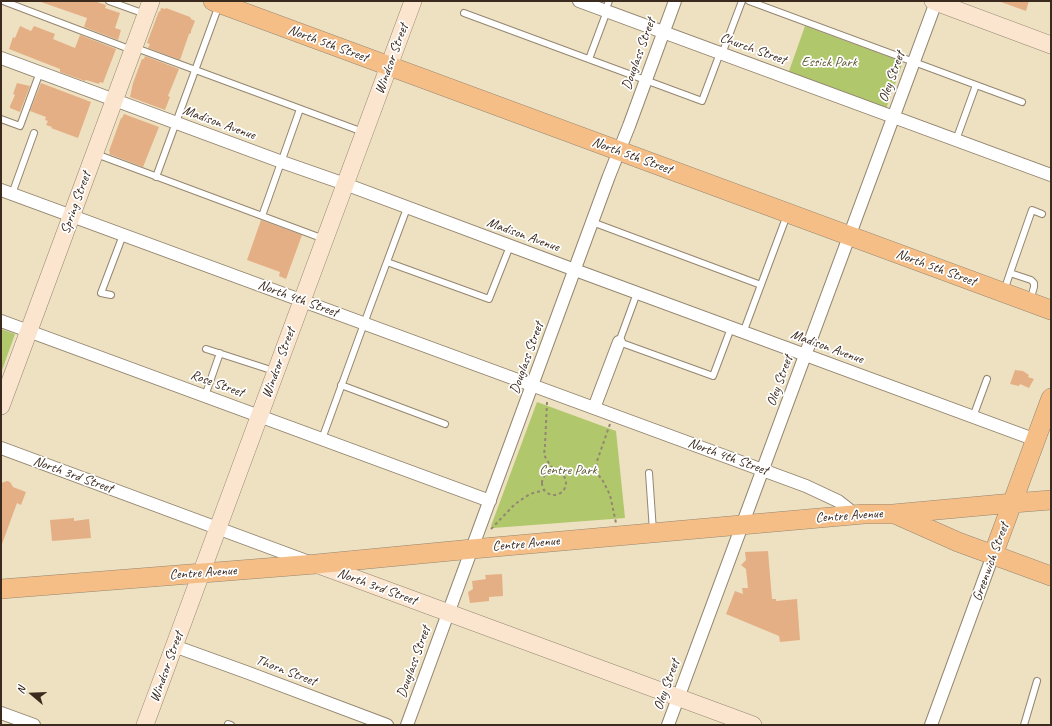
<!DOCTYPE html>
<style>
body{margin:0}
#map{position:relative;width:1052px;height:726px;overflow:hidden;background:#ede1c1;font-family:Caveat,sans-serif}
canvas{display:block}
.frame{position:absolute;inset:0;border:2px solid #3b2a1e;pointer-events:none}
.north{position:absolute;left:12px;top:674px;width:40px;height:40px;-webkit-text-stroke:3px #fff;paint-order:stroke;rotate:289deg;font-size:11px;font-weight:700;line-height:16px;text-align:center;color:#3b2a1e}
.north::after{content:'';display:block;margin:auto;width:14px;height:18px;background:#3b2a1e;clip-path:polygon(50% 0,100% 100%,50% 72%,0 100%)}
</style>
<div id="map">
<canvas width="1052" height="726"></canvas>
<div class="frame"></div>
<div class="north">N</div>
</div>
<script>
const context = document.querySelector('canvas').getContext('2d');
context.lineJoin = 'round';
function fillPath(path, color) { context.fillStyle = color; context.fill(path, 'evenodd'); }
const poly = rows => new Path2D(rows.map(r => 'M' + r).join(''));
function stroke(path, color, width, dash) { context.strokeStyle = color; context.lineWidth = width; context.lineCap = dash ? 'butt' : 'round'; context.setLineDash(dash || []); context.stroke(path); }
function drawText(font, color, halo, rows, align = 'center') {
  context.font = font + ' Caveat,sans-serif'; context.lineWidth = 3.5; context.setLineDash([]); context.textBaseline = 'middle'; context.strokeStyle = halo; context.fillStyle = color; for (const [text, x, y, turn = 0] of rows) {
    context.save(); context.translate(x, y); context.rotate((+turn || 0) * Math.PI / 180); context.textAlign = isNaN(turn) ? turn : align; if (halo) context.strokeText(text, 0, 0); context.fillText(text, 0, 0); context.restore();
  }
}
fillPath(poly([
 [805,26,903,62,886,109,788,74],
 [1,329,15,334,1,373],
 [537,402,616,431,625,518,493,528,491,526]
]), '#b0c76c');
fillPath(poly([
 [42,1,94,1,106,5,105,8,120,13,115,28,121,30,118,40,84,27,87,18,41,2],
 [1001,1,1029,1,1026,11,1001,2],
 [161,8,165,9,166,8,190,17,191,19,195,21,191,31,191,33,189,34,180,60,148,48,150,44,147,43,159,11,160,12],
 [20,26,31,31,34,26,55,34,53,39,75,48,80,35,116,49,103,83,100,82,99,84,86,80,85,81,60,72,60,69,9,49,13,37,15,38],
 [145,56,179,69,168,96,170,97,165,110,130,97,133,83,142,59,144,59],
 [17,83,30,86,20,112,10,108,10,106,15,95,13,94],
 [41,83,91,102,78,138,51,128,52,127,46,125,48,121,45,120,46,117,30,111],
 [124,114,159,127,143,167,109,154,110,152,109,151,121,118,122,118],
 [261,220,302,235,286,279,279,276,280,272,247,260],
 [1015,370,1023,371,1029,375,1028,377,1034,379,1029,388,1020,384,1019,386,1010,384],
 [7,481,10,482,13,487,26,492,21,505,17,503,2,544,1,544,1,483],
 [74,518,74,521,89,519,91,538,52,541,50,520],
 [768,551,772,599,776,599,776,601,797,599,800,640,780,642,779,636,726,614,735,591,743,594,742,588,748,588,746,569,741,565,746,560,745,552],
 [502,574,503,596,489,597,489,601,470,603,468,592,473,589,472,581,486,579,485,575]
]), '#e5af86');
const lane = poly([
 [3,1,132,50],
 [109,1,145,14],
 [749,1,1022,102],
 [605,11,609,1],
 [464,13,702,101,720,53],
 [136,48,363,132],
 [722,54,742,1],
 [589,59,607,11],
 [1,119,20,126,40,72],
 [956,140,976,85],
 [96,154,324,239],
 [156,177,219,5],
 [12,194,34,133],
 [262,216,300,109],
 [592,222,761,285],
 [387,262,489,299,510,246],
 [1004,291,1010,273],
 [637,293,619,342,713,376,731,328],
 [111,295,101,293,123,235],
 [1030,301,1034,287,1034,283,1031,280,1010,273,1032,210,1042,214],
 [743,333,787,215],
 [206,349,274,371],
 [341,385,445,424],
 [205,396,220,353],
 [973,417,987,379],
 [322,439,369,310,407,208],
 [649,473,653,531],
 [228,724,231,725],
 [1024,725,1037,681]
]);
const street = poly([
 [579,1,1051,175],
 [1,58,282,162,345,184,575,270,1036,440],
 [1,190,806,486,838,501,856,515],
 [1,321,490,501],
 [594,408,619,342],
 [1,448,309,562],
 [174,646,246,672,387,725],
 [1,713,34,725],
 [407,725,609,176,629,126,675,1],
 [668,725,936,2],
 [931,725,993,555]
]);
const secondary = poly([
 [933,1,1051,45],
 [1,406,151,1],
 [316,564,753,725],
 [145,725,413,1]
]);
const primary = poly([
 [213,1,1051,310],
 [895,514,958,542,1051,576],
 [993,555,1051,398],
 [1,589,316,564,472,549,864,514,893,514,1013,503,1051,500]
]);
stroke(lane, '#948670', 8);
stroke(street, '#948670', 14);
stroke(secondary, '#948670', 18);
stroke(primary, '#948670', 20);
stroke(poly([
 [547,402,545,445,544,455,550,465,555,471],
 [610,424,597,461,597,473,603,481,610,495,616,523],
 '542 483a12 12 0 1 1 24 0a12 12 0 1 1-24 0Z',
 [491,529,515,504,530,494,544,490]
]), '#948670', 2, [3, 3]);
stroke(lane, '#fff', 6);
stroke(street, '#fff', 12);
stroke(secondary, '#fbe5cf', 17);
stroke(primary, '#f6be87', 19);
drawText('14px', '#3b2a1e', '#fff', [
 ["North 5th Street",328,44,20],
 ["Church Street",753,49,20],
 ["Douglass Street",639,54,-70],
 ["Windsor Street",392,59,-70],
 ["Oley Street",892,77,-70],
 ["Madison Avenue",219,123,20],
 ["North 5th Street",632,156,20],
 ["Spring Street",76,203,-70],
 ["Madison Avenue",523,235,20],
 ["North 5th Street",936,268,20],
 ["North 4th Street",298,299,20],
 ["Madison Avenue",827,347,20],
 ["Douglass Street",527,358,-70],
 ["Windsor Street",279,363,-70],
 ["Oley Street",780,381,-70],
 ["Rose Street",217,384,20],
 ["North 4th Street",728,457,20],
 ["North 3rd Street",73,475,20],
 ["Centre Avenue",849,516,-4],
 ["Centre Avenue",526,544,-5],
 ["Greenwich Street",991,562,-70],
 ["Centre Avenue",203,573,-4],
 ["North 3rd Street",377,587,20],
 ["Douglass Street",414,662,-70],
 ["Windsor Street",167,667,-70],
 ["Thorn Street",286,671,21],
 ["Oley Street",667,685,-70]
]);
drawText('14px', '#5e5935', '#fff', [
 ["Essick Park",829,62],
 ["Centre Park",568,470]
]);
</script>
